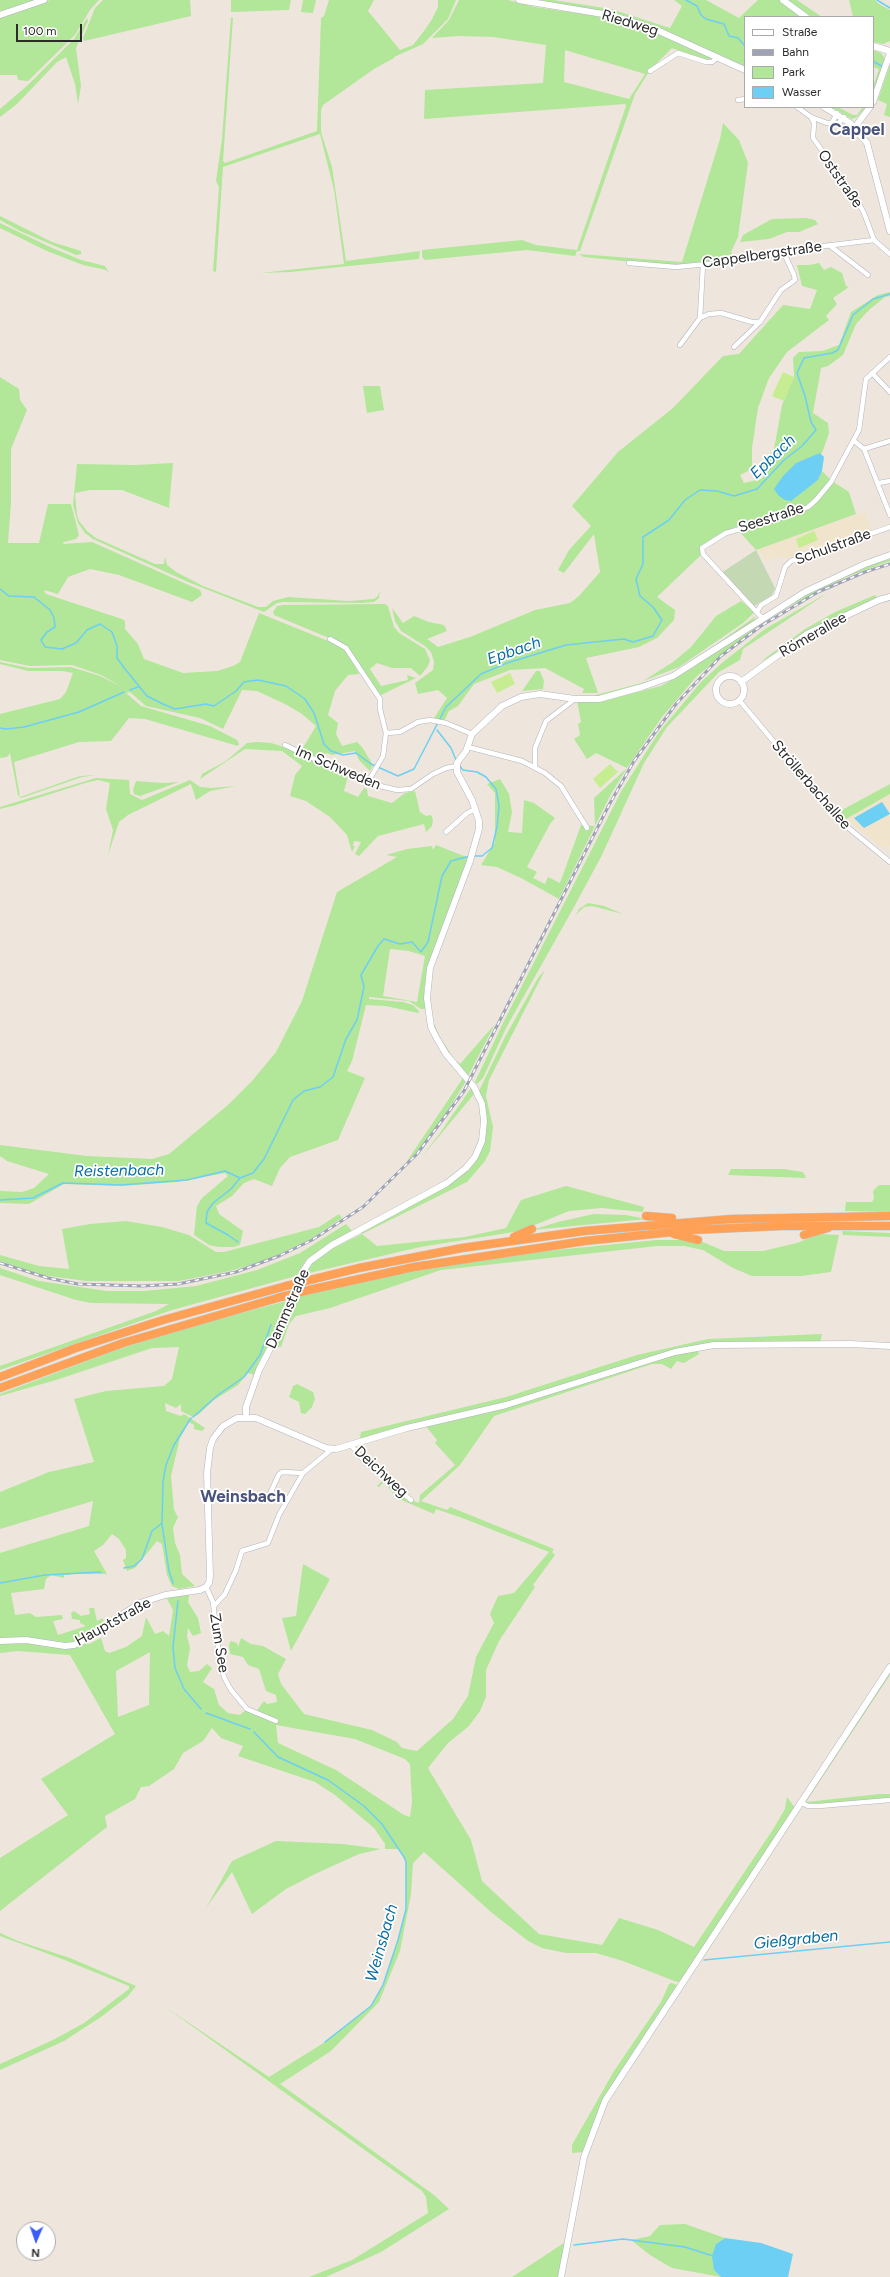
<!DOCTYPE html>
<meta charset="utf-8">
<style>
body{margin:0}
#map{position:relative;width:890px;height:2277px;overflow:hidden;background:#eee6dd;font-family:Figtree,sans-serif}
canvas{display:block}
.legend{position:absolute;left:744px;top:16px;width:130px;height:92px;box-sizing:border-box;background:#fff;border:1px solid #aaa;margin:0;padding:5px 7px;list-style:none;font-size:12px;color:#2b2b2b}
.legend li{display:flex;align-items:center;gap:8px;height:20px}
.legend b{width:20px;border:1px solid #aaa}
.north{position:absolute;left:16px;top:2221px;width:40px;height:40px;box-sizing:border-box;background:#fff;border:1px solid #aaa;border-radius:50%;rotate:182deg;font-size:11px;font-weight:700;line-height:16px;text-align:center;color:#2b2b2b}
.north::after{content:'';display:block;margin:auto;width:14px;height:18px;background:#395dff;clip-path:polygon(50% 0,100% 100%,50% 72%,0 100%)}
.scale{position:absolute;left:16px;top:24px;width:66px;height:18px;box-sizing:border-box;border:2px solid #2b2b2b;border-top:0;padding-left:5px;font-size:12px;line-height:14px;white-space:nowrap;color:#2b2b2b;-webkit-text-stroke:3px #fff;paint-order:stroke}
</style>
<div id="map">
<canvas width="890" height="2277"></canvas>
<ul class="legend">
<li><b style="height:5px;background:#fff"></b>Straße</li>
<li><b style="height:5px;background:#9fa3b6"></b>Bahn</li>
<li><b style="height:11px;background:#b2e698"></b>Park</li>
<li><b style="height:11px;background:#6dcff3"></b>Wasser</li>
</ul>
<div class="north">N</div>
<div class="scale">100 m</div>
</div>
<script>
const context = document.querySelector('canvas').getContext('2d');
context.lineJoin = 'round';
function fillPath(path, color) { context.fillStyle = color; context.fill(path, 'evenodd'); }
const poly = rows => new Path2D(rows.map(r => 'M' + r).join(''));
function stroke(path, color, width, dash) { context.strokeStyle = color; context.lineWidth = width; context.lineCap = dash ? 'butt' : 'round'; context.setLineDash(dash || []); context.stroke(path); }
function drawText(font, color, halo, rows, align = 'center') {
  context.font = font + ' Figtree,sans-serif'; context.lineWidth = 3.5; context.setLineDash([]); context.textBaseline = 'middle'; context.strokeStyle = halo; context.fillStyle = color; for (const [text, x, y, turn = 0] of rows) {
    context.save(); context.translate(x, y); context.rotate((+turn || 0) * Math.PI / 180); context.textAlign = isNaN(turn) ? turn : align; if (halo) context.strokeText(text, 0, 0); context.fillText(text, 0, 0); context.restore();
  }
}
fillPath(poly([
 [821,504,829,524,865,512,872,531,789,559,783,556,765,561,748,528],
 [890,794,890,846,884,849,846,819]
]), '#f0e4cc');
fillPath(poly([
 [0,0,37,0,0,13],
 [50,0,99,0,90,10,75,35,28,81,18,80,17,75,0,75,0,18],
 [103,0,190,0,191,16,84,41,83,38,95,8],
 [231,0,291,0,289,10,231,12],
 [303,0,316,0,313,13,301,12],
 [329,0,374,0,368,11,400,50,413,45,421,35,431,21,438,7,438,0,456,0,448,19,423,44,394,57,394,58,374,69,323,105,321,110,321,132,332,167,346,261,420,251,419,259,290,272,260,273,344,264,334,190,320,134,223,167,216,272,213,271,219,187,216,181,222,139,231,17,233,18,223,161,225,163,317,131,321,18,324,16],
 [459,0,508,0,535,7,609,18,647,29,713,59,706,61,672,48,650,70,635,94,580,251,577,251,575,256,527,250,425,260,422,257,422,250,522,240,536,245,577,250,626,106,625,104,424,119,425,90,543,83,546,45,493,37,459,36,432,38,449,20],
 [565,50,645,74,629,99,564,82],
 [528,0,553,0,611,9,670,28,682,6,674,0,706,0,739,18,758,0,780,0,802,17,745,17,745,68,660,29],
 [786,0,797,0,822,17,811,17],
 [849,0,875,0,879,4,890,10,890,41,883,44,873,42,873,17,853,17],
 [87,18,88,21,76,48,81,86,78,104,75,84,66,57,57,62,17,104,0,117,0,109,29,84,74,39],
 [873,50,881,53,885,59,873,94,873,86,879,69,873,67],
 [890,64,890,117,884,115,887,104,878,100],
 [831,107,838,107,853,115,857,115,863,107,866,107,857,117,852,119],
 [723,123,739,140,748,163,738,237,731,252,735,260,676,266,623,261,584,257,579,254,682,262,720,139],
 [0,216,52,242,81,251,81,254,76,255,20,231,0,220],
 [806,218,815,220,818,224,799,232,787,232,769,239,740,242,743,235,772,219],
 [0,223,50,247,81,260,105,266,109,273,106,270,83,265,47,251,0,228],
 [819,263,824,270,831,267,842,273,846,286,849,287,833,298,837,304,826,316,829,320,787,352,769,378,758,408,752,448,752,469,740,475,744,483,761,479,768,472,762,466,774,449,782,405,794,377,793,358,799,352,822,351,839,345,851,312,878,295,890,292,890,296,885,297,870,309,856,324,843,355,828,366,821,368,813,413,828,423,829,433,822,453,796,463,791,500,818,480,822,471,831,480,823,491,807,506,786,515,736,527,714,537,700,548,702,554,657,597,675,610,674,620,657,638,639,647,586,658,598,693,582,693,584,689,545,668,510,670,474,684,458,706,449,711,444,721,434,718,447,698,438,690,418,694,415,683,433,670,434,662,431,652,425,646,401,631,395,621,392,608,403,623,414,616,429,622,444,625,447,631,427,639,438,647,470,637,535,610,570,603,579,596,600,572,594,534,564,573,558,570,569,550,591,526,572,506,618,452,673,408,723,356,739,354,783,305,810,309,817,290,802,286,797,265,809,265],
 [0,377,19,389,20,400,27,410,11,449,11,503,8,543,39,543,48,504,71,504,79,535,76,539,64,542,63,544,92,542,200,590,202,595,192,602,119,575,90,569,68,577,58,594,44,590,46,594,122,619,125,621,125,629,138,644,144,659,183,673,217,671,233,666,240,662,259,613,338,645,349,654,359,674,348,675,335,691,328,715,338,723,336,734,342,746,357,742,362,747,373,765,370,771,359,760,355,751,332,755,326,753,319,760,301,751,316,726,302,714,287,705,257,691,242,690,223,729,200,718,146,706,130,692,126,693,141,706,210,726,237,740,239,744,238,746,145,719,129,718,111,741,79,742,14,762,20,797,80,776,96,775,82,777,21,798,18,795,10,753,7,757,0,758,0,714,60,699,66,692,73,673,62,671,28,671,0,664,0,662,29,668,71,667,100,676,122,687,101,675,72,665,30,666,0,660],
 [363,386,380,386,384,410,367,413],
 [173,463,169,508,122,490,90,490,75,493,77,515,79,521,87,531,96,538,155,564,164,564,165,556,167,565,176,572,203,586,258,607,266,607,273,601,288,597,349,601,374,599,378,596,380,590,379,598,374,602,361,603,283,602,277,603,264,612,188,582,93,539,85,533,78,523,73,505,77,464,135,465],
 [832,481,849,492,856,514,756,550,738,530,808,508],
 [890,559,890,561,849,576,790,606,758,626,697,676,662,717,627,768,611,794,595,826,559,899,521,878,497,867,481,865,495,842,495,793,487,784,500,779,509,794,512,812,508,832,522,833,524,800,534,803,555,818,550,824,527,867,537,872,533,878,545,884,548,877,560,883,581,825,595,826,594,798,627,768,596,753,587,759,574,739,580,735,578,724,581,722,577,701,602,701,661,686,689,670,754,624,812,591,874,563],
 [829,592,743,649,740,660,719,672,667,727,644,763,602,855,574,907,506,1028,483,1078,477,1084,475,1082,505,1019,622,790,659,732,701,682,723,662,765,629],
 [875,595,877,599,760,662,805,629,835,612],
 [741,601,755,612,743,623,679,667,643,681,673,662,691,647,716,616],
 [385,604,388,606,394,627,399,633,425,649,430,660,428,666,420,676,411,668,392,668,377,663,370,669,381,686,408,680,407,675,416,678,379,696,350,651,341,643,274,615,273,612,277,606,283,605],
 [756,616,753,622,713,650,662,679,597,697,596,695,660,678,672,673,696,659],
 [536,671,540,671,544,681,543,689,522,691],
 [257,742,271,743,290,749,348,776,344,791,358,797,364,788,367,789,368,796,392,803,405,793,415,791,420,812,426,816,431,815,433,820,432,826,426,832,424,824,378,836,359,856,355,854,361,842,354,841,353,846,355,846,352,852,347,835,330,817,306,801,290,796,295,775,302,766,282,751,245,749,200,779,202,774,226,761,247,743],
 [96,778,129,780,130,794,142,800,190,780,200,787,211,788,236,786,210,791,196,800,191,784,128,815,119,822,108,855,113,830,106,809,110,783,98,780,85,783,16,805,0,809,0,807],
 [136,781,163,783,179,782,140,796,134,794,133,790],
 [890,784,890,794,846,819,840,811],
 [436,845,469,858,432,954,424,989,425,1009,421,1009,409,1001,369,997,369,999,403,1002,413,1005,419,1011,418,1013,386,1006,366,1005,352,1061,347,1071,365,1078,338,1140,290,1157,280,1168,272,1186,254,1179,244,1183,232,1196,216,1206,219,1214,243,1231,240,1245,233,1247,219,1247,209,1245,194,1235,197,1206,202,1198,228,1176,225,1173,178,1182,121,1186,64,1184,29,1204,0,1203,0,1191,22,1192,34,1188,49,1174,7,1161,0,1156,0,1145,87,1156,152,1159,169,1154,228,1105,252,1081,276,1052,302,1001,337,892,397,857,386,855,407,849,432,846,433,850],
 [390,949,409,951,425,956,417,1002,383,996],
 [588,903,604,906,623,914,592,906,584,907,576,915,579,909],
 [545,970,489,1080,486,1096,493,1127,490,1151,485,1161,467,1182,362,1234,377,1246,465,1237,506,1228,521,1200,566,1186,644,1207,643,1212,602,1208,569,1211,520,1231,420,1247,305,1274,313,1261,329,1250,362,1234,361,1232,463,1174,485,1134,479,1091,505,1037,538,978],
 [432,1019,440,1037,454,1059,460,1064,495,1024,468,1076,454,1060,436,1034],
 [463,1078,466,1081,450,1107,421,1148,405,1164],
 [471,1088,474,1094,421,1158,440,1133],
 [731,1169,783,1169,803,1172,806,1178,728,1175],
 [879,1185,890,1185,890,1212,845,1211,846,1202,872,1202,874,1198,873,1191],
 [339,1214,342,1218,309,1240,267,1260,230,1271,179,1281,86,1281,41,1275,0,1261,0,1255,39,1266,69,1269,62,1229,90,1224,126,1221,162,1227,189,1235,216,1252,224,1252,319,1227],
 [594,1214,626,1215,646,1219,532,1230,558,1222],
 [346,1224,353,1232,317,1252,306,1260,296,1276,172,1310,0,1370,0,1366,156,1311,169,1304,91,1303,76,1300,6,1277,0,1275,0,1268,39,1281,107,1291,144,1291,196,1286,257,1270,300,1253],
 [842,1231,890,1233,890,1237,843,1235],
 [819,1234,839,1235,831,1272,801,1276,752,1276,733,1268,703,1250,684,1246,657,1246,441,1270,330,1308,296,1316,289,1324,281,1347,276,1347,296,1298,313,1292,399,1274,526,1253,656,1240,698,1240,724,1251,763,1251,797,1243],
 [286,1301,275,1326,277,1330,255,1375,248,1373,238,1385,214,1400,198,1415,193,1417,181,1411,181,1404,176,1408,165,1403,166,1411,181,1416,184,1414,205,1428,202,1431,194,1429,194,1425,189,1422,180,1438,171,1476,174,1510,178,1517,173,1528,175,1543,180,1555,182,1574,195,1586,179,1589,172,1586,167,1575,162,1544,157,1541,135,1568,127,1571,123,1560,126,1558,126,1550,119,1539,112,1534,103,1545,94,1551,107,1574,75,1574,69,1573,71,1575,64,1575,64,1578,51,1575,46,1579,44,1589,11,1593,15,1615,30,1613,36,1617,62,1615,63,1619,53,1621,58,1635,86,1626,80,1623,80,1620,72,1619,71,1613,74,1611,81,1616,90,1614,89,1608,94,1608,97,1621,103,1618,104,1626,83,1641,89,1644,101,1638,105,1651,109,1653,126,1647,142,1636,146,1617,155,1634,163,1631,169,1636,173,1610,165,1595,190,1591,188,1602,198,1618,201,1633,193,1636,188,1628,187,1636,190,1648,187,1665,190,1672,199,1671,207,1664,212,1668,203,1682,214,1689,219,1705,228,1713,240,1715,247,1709,255,1713,264,1701,267,1704,277,1702,276,1695,266,1691,259,1669,248,1665,243,1657,230,1654,229,1644,231,1641,237,1643,238,1647,241,1638,251,1644,263,1646,286,1659,278,1674,281,1684,304,1714,372,1730,397,1742,402,1748,417,1751,453,1719,468,1696,476,1657,494,1623,490,1614,498,1596,514,1593,549,1552,465,1519,436,1509,434,1514,397,1498,384,1482,379,1487,377,1486,385,1478,411,1500,419,1503,420,1495,455,1465,435,1443,437,1440,424,1424,359,1442,361,1432,506,1397,637,1355,708,1339,822,1334,820,1344,697,1348,699,1354,684,1363,677,1361,671,1369,662,1364,652,1364,494,1416,460,1465,421,1501,447,1510,450,1507,554,1549,552,1552,555,1555,533,1585,535,1587,499,1641,486,1670,486,1697,480,1711,469,1726,448,1743,428,1768,471,1840,482,1881,539,1934,602,1945,619,1918,658,1930,694,1947,772,1831,785,1809,787,1797,795,1808,680,1981,677,1982,623,1961,596,1953,566,1953,542,1948,528,1941,491,1912,424,1852,413,1863,411,1894,400,1951,379,2002,331,2051,280,2084,434,2195,449,2209,381,2252,326,2277,309,2277,352,2260,428,2213,426,2197,422,2191,164,2006,269,2077,325,2042,371,2006,383,1985,398,1940,406,1909,406,1862,399,1849,385,1849,385,1844,374,1828,335,1795,315,1782,238,1756,243,1746,221,1738,212,1728,203,1741,183,1753,174,1769,149,1786,141,1787,135,1799,105,1816,107,1827,0,1911,0,1858,68,1815,41,1779,115,1734,70,1655,18,1651,0,1653,0,1553,89,1526,93,1501,0,1529,0,1492,49,1472,94,1462,74,1399,106,1391,164,1386,172,1379,179,1347,152,1348,56,1380,0,1396,0,1394,119,1349,190,1327],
 [150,1652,149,1705,118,1717,116,1671],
 [276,1725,355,1739,405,1759,410,1764,412,1802,410,1817,404,1815,336,1770,278,1743],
 [297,1384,313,1392,315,1399,312,1407,305,1414,301,1413,299,1402,289,1397,293,1386],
 [303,1564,330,1579,291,1651,282,1618,296,1616],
 [890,1667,890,1675,806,1802,880,1794,890,1794,890,1800,819,1806,800,1802],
 [276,1841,343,1844,381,1849,359,1854,315,1874,286,1889,252,1914,232,1872,206,1908,232,1861],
 [0,1933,18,1941,70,1958,136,1986,128,1996,101,2017,64,2041,0,2070,0,2064,53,2040,84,2023,129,1989,129,1986,62,1959,0,1936],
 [672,1983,677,1985,602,2102,583,2152,572,2153,572,2145,614,2071,661,2002,669,1984],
 [685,2224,725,2238,716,2244,714,2270,721,2277,672,2268,650,2255,631,2240,650,2236,660,2225],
 [567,2241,561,2277,512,2277]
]), '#b2e698');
fillPath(poly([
 [756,550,775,588,771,597,752,607,721,573]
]), '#c5d8b4');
fillPath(poly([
 [783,372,794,377,784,401,772,396],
 [814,531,818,540,799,548,796,539],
 [510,673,515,684,497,693,491,682],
 [610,764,618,772,600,788,593,779]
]), '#c7ed93');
fillPath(poly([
 [820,453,824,457,822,471,818,480,791,501,785,500,779,496,774,489,783,476,796,463],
 [882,802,890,814,864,828,854,818],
 [725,2238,761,2243,793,2254,788,2277,721,2277,714,2270,712,2256,716,2244]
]), '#6dcff3');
stroke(poly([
 [686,0,697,6,701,15,706,19,724,24,729,36,738,38,745,46],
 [877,0,890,8],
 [873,61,883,67],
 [0,589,9,596,34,597,50,610,54,618,55,627,47,632,41,640,45,647,62,649,76,643,87,630,100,624,112,632,117,646,117,658,125,669,147,696,163,704,175,709,206,704,214,706,236,691,244,682,258,680,286,686,305,699,314,713,324,744,331,751,343,755,356,753,371,764,398,776,414,769,446,707,481,674,507,663,566,645,624,639,633,642,653,636,662,620,653,607,640,596,636,579,643,564,643,537,669,520,685,500,700,490,717,491,734,496,757,489,784,460,802,446,816,430,811,422,805,396,797,373,804,358,832,353,838,350,853,315,873,299,890,294],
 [130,690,138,687],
 [0,728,6,729,24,727,79,712,124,692],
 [437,730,451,748,456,760],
 [459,765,463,770,477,772,486,777,496,789,499,806,497,827,492,848,482,856,473,856],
 [0,1200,33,1198,63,1183,121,1185,187,1180,225,1171,240,1178],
 [238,1242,228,1235,206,1223,207,1212,213,1203,231,1189,240,1178,253,1173,264,1159,293,1100,304,1091,320,1087,333,1077,346,1039,357,1020,364,987,361,975,378,946,384,939,400,944,412,942,421,952,428,942,442,876,451,861,470,856],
 [193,1417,218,1395,244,1377,260,1355,271,1325],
 [124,1568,134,1566,142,1559,152,1531,161,1524],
 [0,1583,45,1575,101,1572],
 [173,1583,169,1571,162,1524,163,1482,166,1465,174,1445,191,1418],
 [178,1601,173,1647,175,1668,184,1689,201,1709],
 [206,1713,250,1729],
 [254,1732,278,1757,328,1780,364,1806,382,1824,404,1857,406,1862,406,1909,398,1940,383,1985,371,2006,325,2042],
 [704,1960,890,1942],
 [574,2245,623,2239,685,2247,713,2256]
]), '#6dcff3', 1.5);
const street = poly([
 [650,71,678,53,706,62,712,62,717,58],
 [738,100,745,99],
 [797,107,811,117,827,123,832,123,837,113],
 [811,117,814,123,813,138,855,196,864,213,874,240],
 [832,123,839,123,844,117],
 [829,245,868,275],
 [629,263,676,267,738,261,783,251,874,240,890,254],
 [700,318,709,314,721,313,752,322,760,322],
 [680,345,700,318,703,264],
 [734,347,760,322,781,290,795,280,794,275,783,251],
 [872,373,890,392],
 [854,441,864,449,890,515],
 [864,449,890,441],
 [879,483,890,481],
 [757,612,761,605,776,596,785,567,791,561,890,527],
 [762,618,703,554,702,548,726,533,787,516,808,507,816,500,831,482,859,430,866,379,890,357],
 [330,639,346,648,380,699,380,709,386,733,400,732,418,722,430,720,446,723,472,734],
 [739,700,840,821,890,862],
 [285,745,335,769,376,785,397,790,411,789,433,774,446,768,457,766],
 [468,747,522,761,545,773,561,786,587,828],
 [535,766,535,748,546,721,575,699],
 [368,782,383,756,386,733],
 [446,832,467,813,476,809],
 [350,1444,366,1463,411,1500],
 [269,1496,279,1474,282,1472,303,1473],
 [206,1587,213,1602,219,1657,224,1677,231,1690,247,1709,276,1721],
 [214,1606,225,1594,236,1570,242,1551,268,1543,279,1515,303,1473,332,1449],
 [800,1802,808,1806,819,1806,890,1800]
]);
const secondary = poly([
 [519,0,609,15,633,22,659,31,745,70],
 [783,0,806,17],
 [0,15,44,0],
 [873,46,890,51],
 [873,102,890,53],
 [824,107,850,123,867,143,890,231],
 [855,127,870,107],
 '716 690a14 14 0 1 1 28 0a14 14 0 1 1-28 0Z',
 [741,682,807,634,879,600,890,597],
 [246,1417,246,1407,259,1370,283,1324,302,1273,310,1261,332,1245,447,1183,466,1168,475,1157,482,1141,484,1121,482,1104,474,1087,446,1054,436,1037,431,1027,427,998,430,968,470,861,479,829,479,821,472,800,457,772,457,763,466,751,472,734,502,706,521,697,540,694,575,699,599,699,642,687,673,676,805,592,865,564,890,555],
 [0,1641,26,1640,65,1646,74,1645,83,1641,140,1603,165,1595,200,1590,206,1587,209,1583,210,1576,207,1473,210,1448,213,1439,223,1426,237,1418,256,1418,326,1448,336,1449,407,1428,506,1405,675,1352,714,1345,851,1344,890,1346],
 [561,2277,584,2157,605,2101,890,1667]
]);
const highway = poly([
 [646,1216,672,1218],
 [674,1234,698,1240],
 [804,1235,828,1228],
 [514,1237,532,1229],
 [314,1279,359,1268,462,1248,584,1231,731,1219,890,1216],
 [309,1290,414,1267,585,1241,692,1230,781,1226,890,1226],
 [0,1377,76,1348,163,1320,286,1286],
 [0,1388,123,1343,281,1297]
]);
stroke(street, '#b1b4bf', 5.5);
stroke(secondary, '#b1b4bf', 7);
stroke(highway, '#c8c8c8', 9);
stroke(street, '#fff', 4.5);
stroke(secondary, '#fff', 6);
stroke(highway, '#ffa057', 8);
const rail = poly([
 [0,1263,48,1278,78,1284,142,1286,178,1284,236,1272,279,1256,312,1240,363,1207,417,1154,464,1091,609,805,634,761,676,704,721,656,761,626,818,592,865,572,890,564]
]);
stroke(rail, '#9fa3b6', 3);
stroke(rail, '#fff', 1.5, [4.5]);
const highwayBridge = poly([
 [286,1286,314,1279],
 [281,1297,309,1290]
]);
stroke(highwayBridge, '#c8c8c8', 9, []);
stroke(highwayBridge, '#ffa057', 8);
drawText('15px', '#2b2b2b', '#fff', [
 ["Riedweg",630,23,17],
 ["Oststraße",840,179,55],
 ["Cappelbergstraße",762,255,-8],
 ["Seestraße",771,518,-18],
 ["Schulstraße",833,547,-20],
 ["Römerallee",813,635,-30],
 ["Im Schweden",338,768,23],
 ["Ströllerbachallee",811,785,49],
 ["Dammstraße",288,1309,-66],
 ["Deichweg",381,1472,43],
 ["Hauptstraße",113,1622,-29],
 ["Zum See",219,1643,81]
]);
drawText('italic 16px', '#096da2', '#fff', [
 ["Epbach",773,457,-44],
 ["Epbach",514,651,-19],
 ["Reistenbach",119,1171,-1],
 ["Gießgraben",796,1940,-6],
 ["Weinsbach",382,1943,-74]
]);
drawText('bold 17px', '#4a537e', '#fff', [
 ["Cappel",857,130],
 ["Weinsbach",243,1497]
]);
</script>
